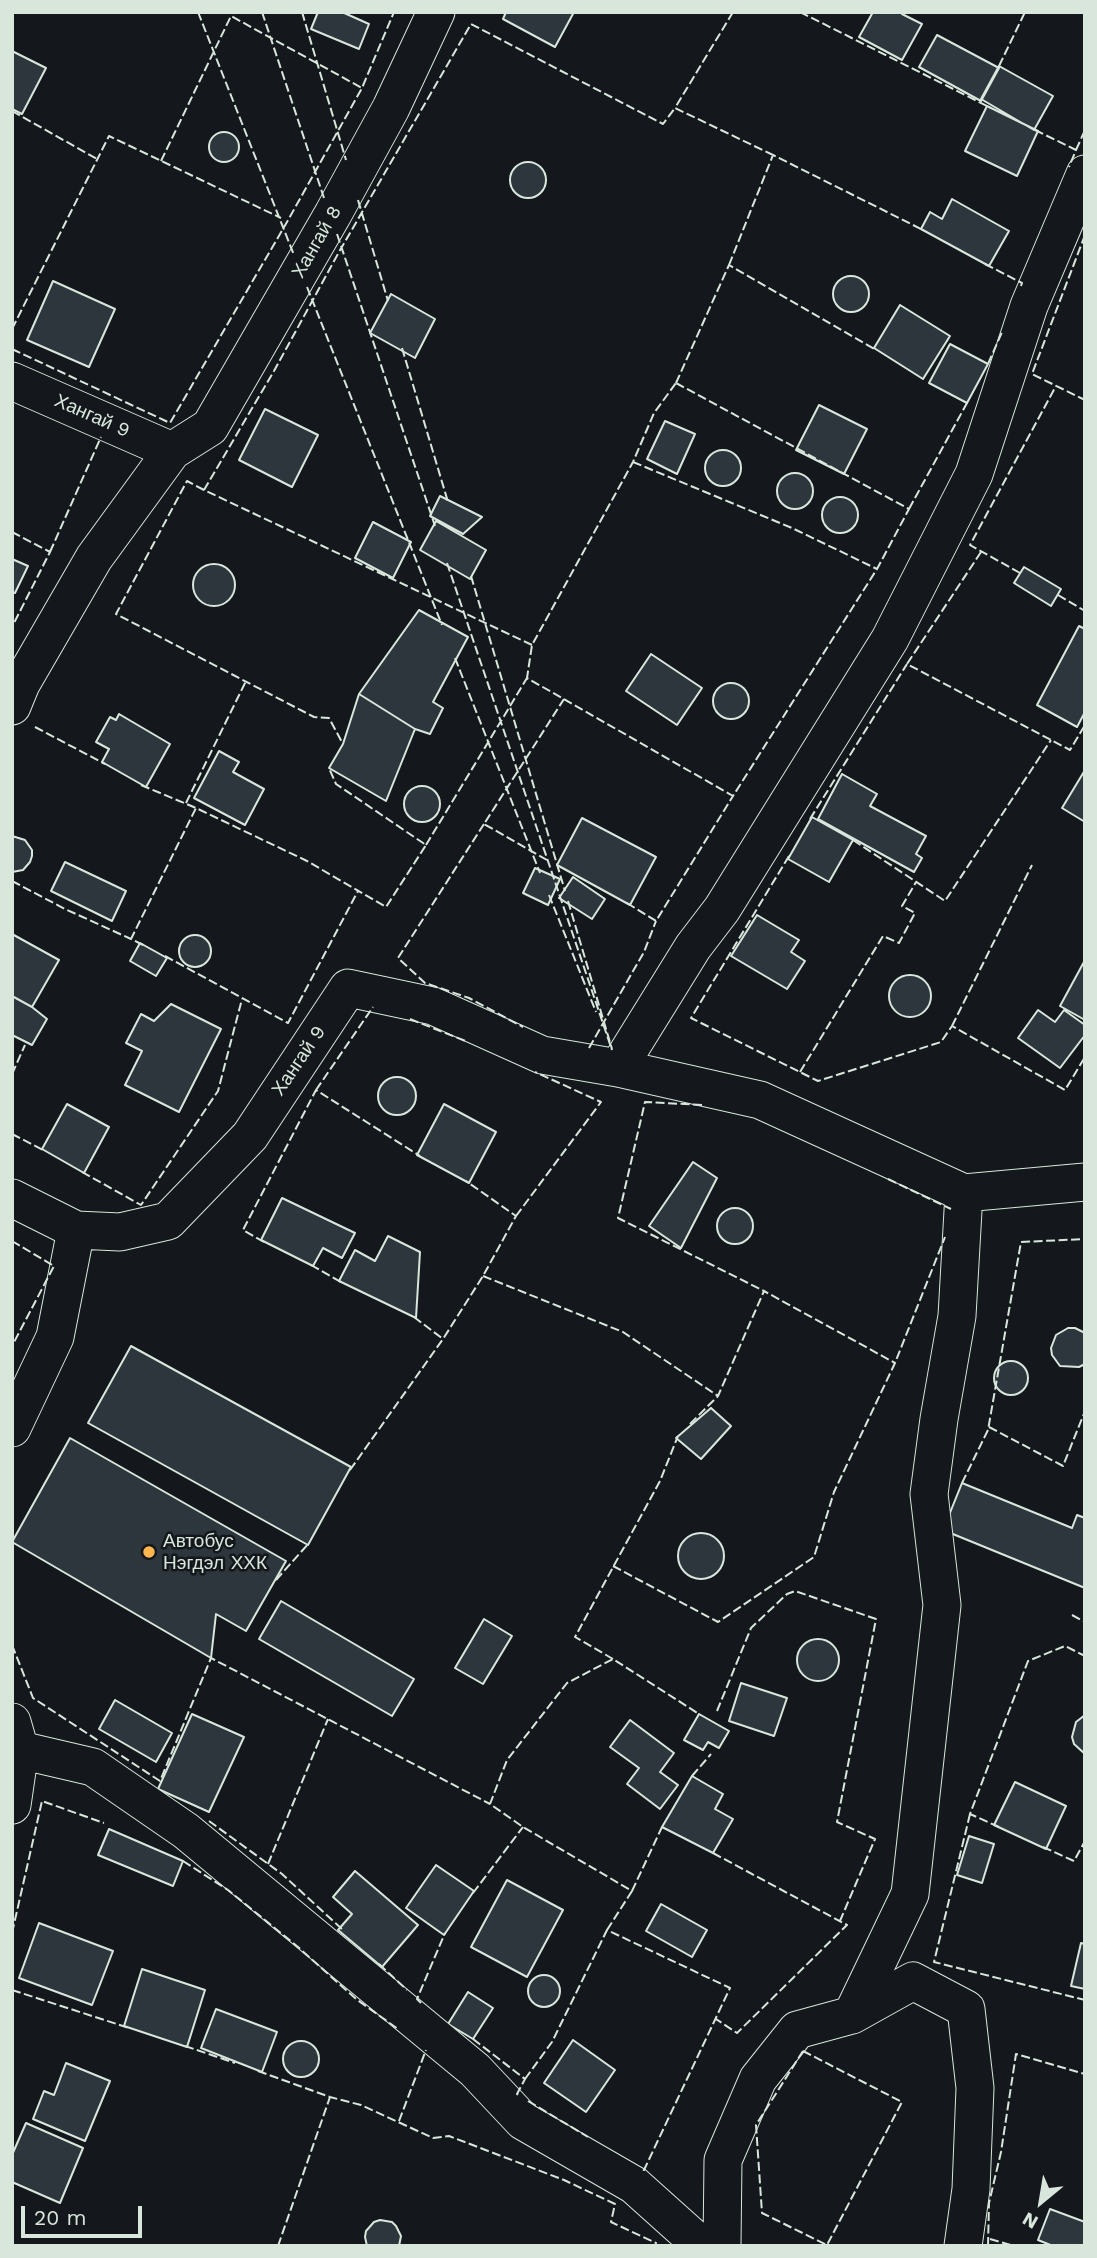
<!DOCTYPE html>
<meta charset="utf-8">
<style>
body{margin:0}
#map{position:relative;width:1097px;height:2258px;overflow:hidden;background:#14181c;font-family:"Work Sans",sans-serif}
canvas{display:block}
.frame{position:absolute;inset:0;border:14px solid #d8e6dc;pointer-events:none}
.north{position:absolute;left:1006px;top:2167px;width:70px;height:70px;-webkit-text-stroke:5px #14181c;paint-order:stroke;rotate:210deg;font-size:19px;font-weight:700;line-height:28px;text-align:center;color:#d8e6dc}
.north::after{content:'';display:block;margin:auto;width:24px;height:32px;background:#d8e6dc;clip-path:polygon(50% 0,100% 100%,50% 72%,0 100%)}
.scale{position:absolute;left:21px;top:2206px;width:121px;height:32px;box-sizing:border-box;border:4px solid #d8e6dc;border-top:0;padding-left:9px;font-size:21px;line-height:24px;white-space:nowrap;color:#d8e6dc;-webkit-text-stroke:5px #14181c;paint-order:stroke}
</style>
<div id="map">
<canvas width="1097" height="2258"></canvas>
<div class="frame"></div>
<div class="north">N</div>
<div class="scale">20 m</div>
</div>
<script>
const context = document.querySelector('canvas').getContext('2d');
context.lineJoin = 'round';
function fillPath(path, color) { context.fillStyle = color; context.fill(path, 'evenodd'); }
const poly = rows => new Path2D(rows.map(r => 'M' + r).join(''));
function stroke(path, color, width, dash) { context.strokeStyle = color; context.lineWidth = width; context.lineCap = dash ? 'butt' : 'round'; context.setLineDash(dash || []); context.stroke(path); }
function drawText(font, color, halo, rows, align = 'center') {
  context.font = font + ' "Work Sans",sans-serif'; context.lineWidth = 5; context.setLineDash([]); context.textBaseline = 'middle'; context.strokeStyle = halo; context.fillStyle = color; for (const [text, x, y, turn = 0] of rows) {
    context.save(); context.translate(x, y); context.rotate((+turn || 0) * Math.PI / 180); context.textAlign = isNaN(turn) ? turn : align; if (halo) context.strokeText(text, 0, 0); context.fillText(text, 0, 0); context.restore();
  }
}
const building = poly([
 [318,12,342,12,369,24,359,49,311,29,318,12],
 [506,12,574,12,555,47,503,19,506,12],
 [873,12,903,12,902,14,922,24,902,60,859,37,873,12],
 [937,35,999,68,981,101,919,67,937,35],
 [12,51,46,68,22,114,12,109,12,51],
 [999,66,1053,96,1034,130,981,99,999,66],
 [987,106,1038,131,1017,176,965,151,987,106],
 '209 147a15 15 0 1 1 30 0a15 15 0 1 1-30 0Z',
 '510 180a18 18 0 1 1 36 0a18 18 0 1 1-36 0Z',
 [952,199,1009,231,989,266,921,229,930,212,942,219,952,199],
 '833 294a18 18 0 1 1 36 0a18 18 0 1 1-36 0Z',
 [53,281,115,309,89,367,27,340,53,281],
 [391,294,435,319,415,358,370,333,391,294],
 [900,305,950,336,923,379,874,348,900,305],
 [950,344,988,364,967,403,929,383,950,344],
 [819,405,867,429,844,474,796,450,819,405],
 [265,409,318,435,292,487,239,460,265,409],
 [665,421,695,434,677,474,647,459,665,421],
 '705 468a18 18 0 1 1 36 0a18 18 0 1 1-36 0Z',
 '777 491a18 18 0 1 1 36 0a18 18 0 1 1-36 0Z',
 [440,496,482,517,463,534,430,516,440,496],
 '822 515a18 18 0 1 1 36 0a18 18 0 1 1-36 0Z',
 [436,521,486,550,470,579,420,550,436,521],
 [373,522,411,542,393,578,355,558,373,522],
 [12,559,28,566,15,593,12,592,12,559],
 '193 585a21 21 0 1 1 42 0a21 21 0 1 1-42 0Z',
 [1024,567,1061,589,1051,606,1014,583,1024,567],
 [419,610,468,637,433,702,443,708,430,734,415,729,359,694,419,610],
 [1079,626,1085,629,1085,712,1077,727,1037,705,1079,626],
 [651,654,702,688,677,725,626,691,651,654],
 '713 701a18 18 0 1 1 36 0a18 18 0 1 1-36 0Z',
 [359,694,415,729,386,801,329,768,343,744,359,694],
 [119,714,170,744,146,787,102,762,109,749,96,742,110,717,116,720,119,714],
 [219,751,239,762,233,772,264,789,245,825,194,798,219,751],
 [1085,770,1085,822,1062,808,1085,770],
 [842,774,877,794,870,806,926,836,916,854,922,858,914,872,818,819,842,774],
 '404 804a18 18 0 1 1 36 0a18 18 0 1 1-36 0Z',
 [812,817,853,840,829,882,788,859,812,817],
 [582,818,656,857,630,905,557,865,582,818],
 [12,836,25,840,32,850,32,856,30,862,23,870,12,872,12,836],
 [65,862,126,891,112,921,51,891,65,862],
 [535,868,560,879,548,905,523,893,535,868],
 [573,877,605,899,592,919,559,898,573,877],
 [757,915,799,940,791,952,805,961,787,989,731,956,757,915],
 [12,934,59,960,32,1007,12,996,12,934],
 '179 951a16 16 0 1 1 32 0a16 16 0 1 1-32 0Z',
 [140,943,167,958,156,976,130,961,140,943],
 [1085,960,1085,1020,1060,1006,1085,960],
 '889 996a21 21 0 1 1 42 0a21 21 0 1 1-42 0Z',
 [12,996,32,1007,47,1019,32,1045,12,1035,12,996],
 [171,1004,221,1029,179,1112,125,1085,142,1051,126,1043,141,1014,154,1021,171,1004],
 [1038,1010,1055,1022,1064,1010,1085,1025,1085,1035,1060,1068,1018,1038,1038,1010],
 '378 1096a19 19 0 1 1 38 0a19 19 0 1 1-38 0Z',
 [67,1104,109,1127,84,1173,42,1149,67,1104],
 [444,1104,496,1132,469,1183,417,1155,444,1104],
 [693,1162,717,1178,681,1248,649,1226,693,1162],
 [282,1198,355,1233,342,1258,323,1248,313,1266,261,1240,282,1198],
 '717 1226a18 18 0 1 1 36 0a18 18 0 1 1-36 0Z',
 [388,1236,420,1252,416,1318,339,1281,355,1250,375,1261,388,1236],
 [1068,1328,1075,1328,1085,1333,1085,1364,1079,1367,1060,1366,1052,1355,1051,1348,1056,1335,1068,1328],
 [131,1346,351,1467,308,1545,88,1423,131,1346],
 '994 1378a17 17 0 1 1 34 0a17 17 0 1 1-34 0Z',
 [711,1408,731,1426,701,1459,676,1438,711,1408],
 [70,1438,286,1561,246,1631,216,1614,211,1658,12,1542,70,1438],
 [962,1483,1072,1528,1077,1515,1085,1518,1085,1588,943,1530,962,1483],
 '678 1556a23 23 0 1 1 46 0a23 23 0 1 1-46 0Z',
 [281,1601,414,1679,392,1716,259,1639,281,1601],
 [484,1619,512,1636,483,1684,455,1668,484,1619],
 '797 1660a21 21 0 1 1 42 0a21 21 0 1 1-42 0Z',
 [741,1683,787,1698,774,1736,729,1721,741,1683],
 [115,1700,172,1733,156,1762,99,1729,115,1700],
 [192,1714,244,1737,209,1812,158,1789,192,1714],
 [699,1714,729,1731,719,1748,708,1742,703,1750,684,1740,699,1714],
 [1085,1715,1085,1754,1074,1744,1072,1737,1076,1722,1085,1715],
 [630,1720,674,1753,660,1772,678,1785,660,1809,627,1784,639,1768,610,1747,630,1720],
 [692,1776,723,1794,715,1809,733,1819,713,1853,662,1827,692,1776],
 [1015,1782,1066,1806,1046,1849,994,1825,1015,1782],
 [109,1829,183,1861,173,1886,98,1855,109,1829],
 [969,1836,994,1844,982,1883,957,1875,969,1836],
 [436,1865,474,1891,444,1935,406,1908,436,1865],
 [355,1871,418,1925,382,1967,338,1930,352,1914,333,1897,355,1871],
 [507,1880,563,1910,527,1977,471,1947,507,1880],
 [661,1904,707,1930,692,1957,646,1931,661,1904],
 [39,1923,113,1951,92,2005,19,1978,39,1923],
 [1081,1943,1085,1944,1085,1989,1071,1986,1081,1943],
 [142,1969,205,1990,187,2047,124,2026,142,1969],
 '528 1991a16 16 0 1 1 32 0a16 16 0 1 1-32 0Z',
 [468,1992,493,2008,473,2039,448,2024,468,1992],
 [216,2009,277,2032,262,2072,201,2048,216,2009],
 [573,2040,615,2070,586,2112,544,2083,573,2040],
 '283 2059a18 18 0 1 1 36 0a18 18 0 1 1-36 0Z',
 [66,2063,110,2081,85,2141,33,2119,44,2091,54,2095,66,2063],
 [26,2123,83,2148,60,2203,12,2182,12,2155,26,2123],
 [1050,2209,1085,2222,1085,2246,1053,2246,1038,2240,1050,2209],
 [380,2220,392,2222,396,2226,401,2236,399,2246,367,2246,365,2237,366,2231,374,2222,380,2220]
]);
fillPath(building, '#2c363c');
stroke(building, '#d8e6dc', 2);
const minor = poly([
 [12,381,172,451],
 [12,706,21,684,94,558,172,451,210,427,333,214,391,108,436,12],
 [618,1068,693,947,722,909,890,639,974,474,1029,306,1085,174],
 [12,1198,76,1230,120,1232,168,1221,250,1136,348,988,433,1006,542,1055,618,1068,760,1100,964,1193,1085,1182],
 [12,1428,55,1337,76,1230],
 [12,1722,20,1750,12,1805],
 [20,1750,93,1767,186,1831,475,2070,523,2121,634,2185,702,2246],
 [852,2015,913,1981,966,2009,975,2088,971,2189,963,2246],
 [722,2246,723,2160,758,2079,797,2030,852,2015,910,1894,942,1605,929,1494,939,1419,957,1316,964,1193]
]);
stroke(minor, '#d8e6dc', 39);
stroke(minor, '#14181c', 37);
stroke(poly([
 [198,12,294,255],
 [262,12,324,198],
 [302,12,346,160],
 [733,12,675,108,773,155],
 [800,12,991,108],
 [999,66,1025,12],
 [12,111,97,159],
 [1035,130,1076,150,1069,167],
 [1076,150,1085,130],
 [161,161,231,16,362,88],
 [358,200,388,301],
 [337,234,435,526],
 [1085,235,1032,374,1085,400],
 [985,264,1022,283,1021,286],
 [729,265,773,155,923,230],
 [307,287,442,625],
 [12,329,109,136,281,218],
 [402,348,448,502],
 [12,349,170,423,287,222,362,88,394,12],
 [988,364,1002,332],
 [676,383,909,509,877,569,733,796,527,678,532,645,633,462,654,413,676,383],
 [676,383,729,265,876,350],
 [633,462,792,528,877,569],
 [204,490,187,481,116,614,314,717,329,718,343,744],
 [909,509,967,403,963,401],
 [12,532,50,552,12,627],
 [50,552,101,437],
 [981,552,907,664,1070,750,1085,725],
 [447,563,612,1050],
 [1020,573,970,545,1056,386],
 [471,576,565,891],
 [1058,595,1085,611],
 [532,645,204,490,274,371,339,252,471,24,663,124,675,108],
 [455,658,540,873],
 [35,727,105,764],
 [141,785,196,808,307,861,386,907,426,845,336,784,329,768],
 [186,803,246,681],
 [810,819,907,664],
 [484,824,398,958,425,983,469,998,523,1027],
 [853,840,945,901,1051,740],
 [426,845,527,678],
 [789,856,691,1018,818,1081,941,1042,952,1026,1065,1090,1085,1057],
 [547,860,484,824,564,699],
 [12,881,65,909,131,939],
 [549,895,596,1012],
 [568,901,612,1049],
 [627,903,656,921,733,796],
 [143,945,131,939,196,808],
 [165,956,288,1023,358,891],
 [410,1019,468,1042],
 [952,1026,1032,865],
 [589,1048,644,952,656,921],
 [800,1072,883,936,899,943,915,913,902,906,916,882],
 [12,1074,25,1045],
 [316,1090,373,1007],
 [702,1105,645,1102,618,1218,764,1291],
 [12,1134,45,1151],
 [82,1172,141,1205,218,1091,242,999],
 [888,1179,951,1209],
 [516,1216,601,1102,535,1072],
 [12,1241,54,1266,12,1346],
 [264,1242,243,1230,316,1090,420,1156],
 [311,1265,341,1282],
 [483,1276,623,1332,718,1396],
 [414,1317,443,1339],
 [690,1424,718,1396,764,1291,895,1363],
 [989,1427,1063,1466,1085,1411],
 [350,1470,443,1339,483,1276,516,1216,466,1181],
 [962,1483,988,1430,1021,1242,1085,1239],
 [613,1566,718,1622,814,1557,834,1492,895,1363,945,1237],
 [276,1580,309,1543],
 [1072,1615,1085,1622],
 [12,1645,33,1698,160,1781,211,1658,490,1804],
 [613,1659,575,1637,660,1481,678,1436],
 [717,1711,751,1628,787,1594,795,1591,876,1619,837,1822,875,1839,840,1921],
 [692,1776,711,1754],
 [970,1814,934,1962,1085,2000],
 [209,1821,282,1874,343,1930],
 [999,1827,970,1814,1028,1661,1065,1646,1085,1656],
 [1043,1847,1074,1861,1085,1841],
 [713,1853,847,1925,737,2033,716,2019],
 [183,1861,228,1890,298,1947,356,1999,398,2029],
 [268,1864,328,1719],
 [632,1891,662,1827],
 [473,1893,523,1827],
 [607,1930,632,1891,523,1827,490,1804,507,1760,567,1683,613,1659,699,1714],
 [12,1933,42,1801,104,1823],
 [379,1964,407,1990],
 [12,1990,129,2028],
 [421,2003,417,1999,445,1933],
 [473,2039,525,2079,517,2094,519,2095],
 [185,2046,235,2063],
 [803,2051,902,2102,827,2245,762,2213,756,2125,803,2051],
 [258,2071,330,2097,361,2105,433,2138,449,2136,564,2180,615,2204,611,2222,656,2243,655,2246],
 [525,2079,552,2042,607,1930,730,1988,644,2170,642,2169],
 [528,2101,588,2137],
 [399,2121,426,2050],
 [990,2239,1014,2246],
 [278,2246,330,2097],
 [988,2246,989,2203,1001,2152,1016,2054,1085,2074]
]), '#d8e6dc', 2, [9, 3.5]);
for (const [x, y, r, color] of [
 [149,1552,7,"#ffb74d"]
]) { const dot = new Path2D(); dot.arc(x, y, r, 0, 2 * Math.PI); context.fillStyle = color; context.fill(dot); stroke(dot, '#14181c', 2.5); }
drawText('19px', '#d8e6dc', '#14181c', [
 ["Хангай 8",317,242,-60],
 ["Хангай 9",92,416,24],
 ["Хангай 9",299,1061,-56]
]);
drawText('19px', '#d8e6dc', '#14181c', [
 ["Автобус",163,1541],
 ["Нэгдэл ХХК",163,1563]
], 'left');
</script>
